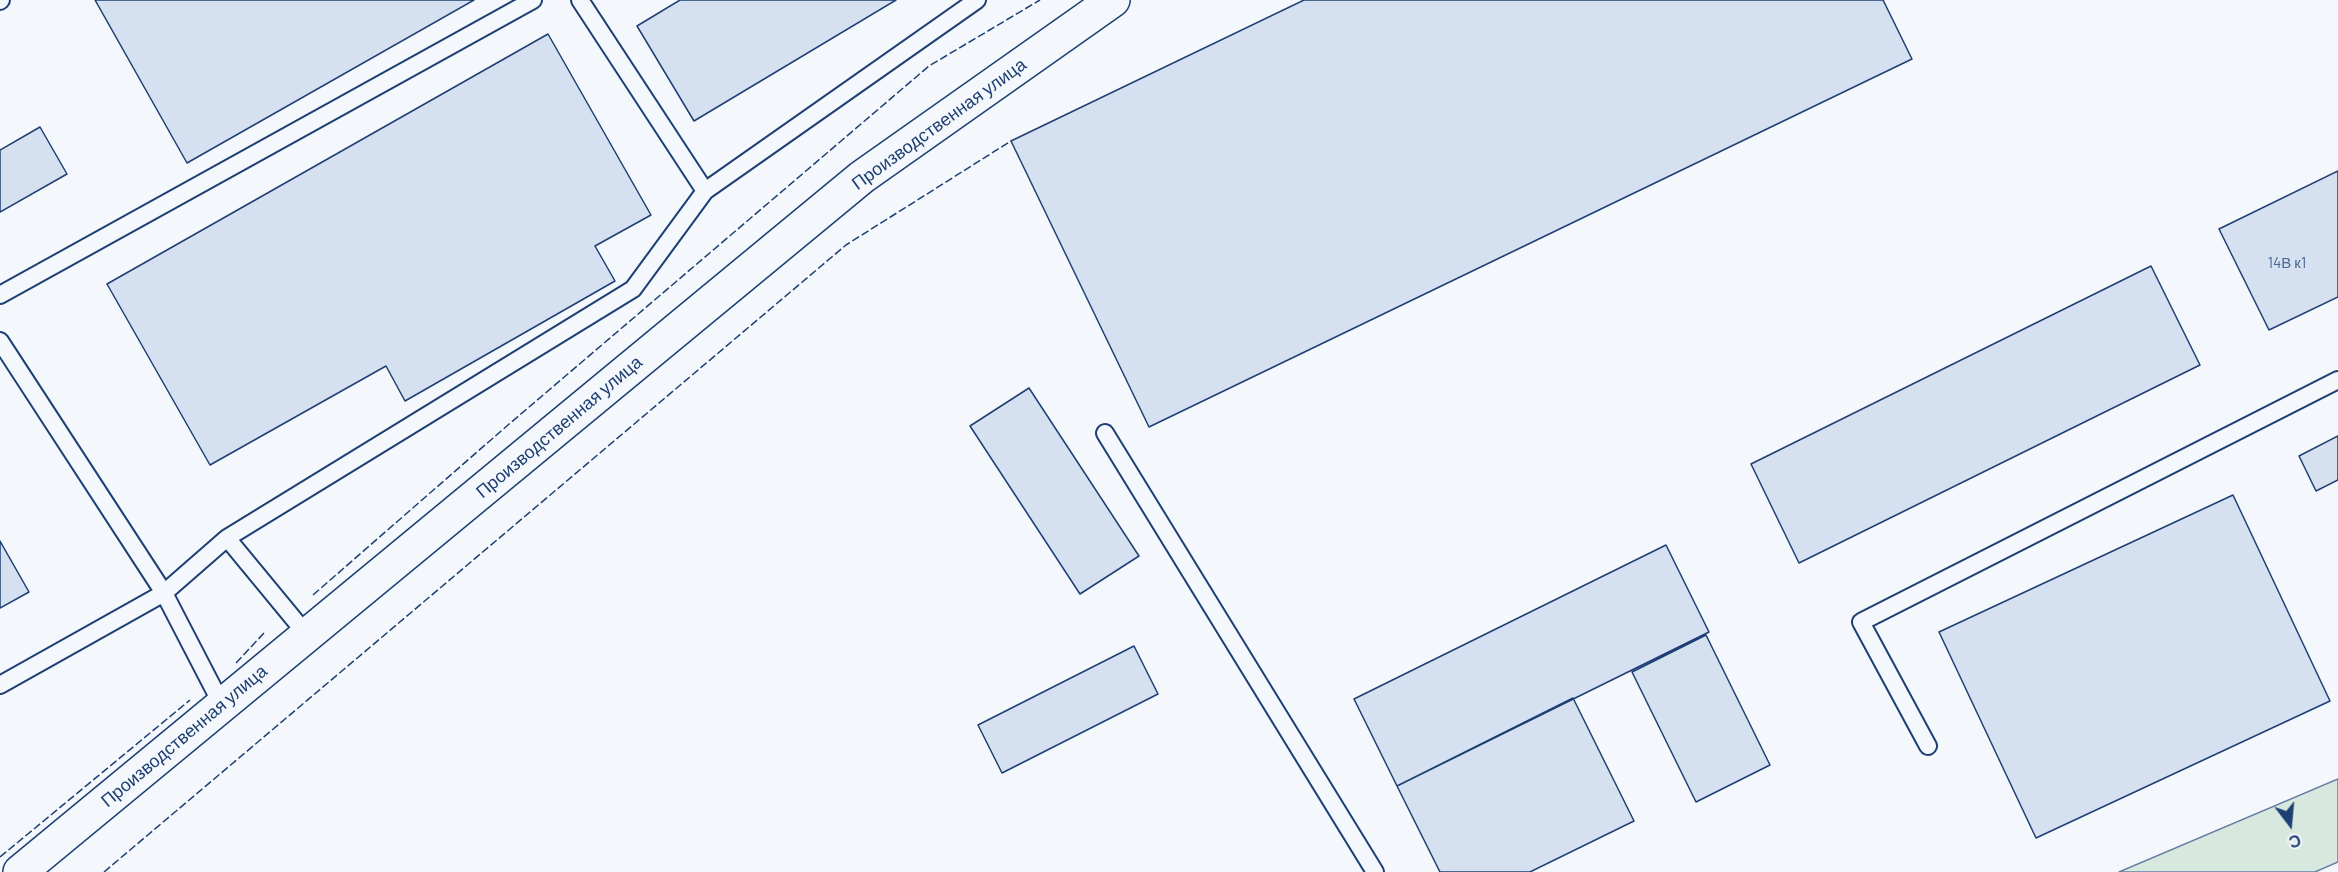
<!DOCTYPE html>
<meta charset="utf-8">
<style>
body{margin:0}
#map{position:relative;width:2338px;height:872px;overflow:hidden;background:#f4f7fb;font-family:Barlow,sans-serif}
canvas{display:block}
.north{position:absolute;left:2260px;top:794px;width:60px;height:60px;-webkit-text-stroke:4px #f4f7fb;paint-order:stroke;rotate:164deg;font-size:16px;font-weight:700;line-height:24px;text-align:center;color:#1d3f73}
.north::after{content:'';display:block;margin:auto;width:21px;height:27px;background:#1d3f73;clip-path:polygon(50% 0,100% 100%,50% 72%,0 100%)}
</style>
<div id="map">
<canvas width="2338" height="872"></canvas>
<div class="north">С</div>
</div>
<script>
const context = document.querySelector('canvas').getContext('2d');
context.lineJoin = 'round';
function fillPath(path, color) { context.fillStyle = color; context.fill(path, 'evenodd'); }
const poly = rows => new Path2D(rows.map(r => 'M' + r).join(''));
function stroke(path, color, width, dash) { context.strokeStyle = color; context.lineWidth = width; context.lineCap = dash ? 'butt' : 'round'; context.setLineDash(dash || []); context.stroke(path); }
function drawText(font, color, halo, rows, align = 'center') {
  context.font = font + ' Barlow,sans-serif'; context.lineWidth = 4.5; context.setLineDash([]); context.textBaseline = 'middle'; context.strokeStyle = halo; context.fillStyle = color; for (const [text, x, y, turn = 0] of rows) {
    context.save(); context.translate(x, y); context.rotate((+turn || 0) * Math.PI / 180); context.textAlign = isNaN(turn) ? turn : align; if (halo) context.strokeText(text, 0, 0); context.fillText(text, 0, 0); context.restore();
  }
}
const green = poly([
 [2338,779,2338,862,2315,872,2119,872,2338,779]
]);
fillPath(green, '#d7e8df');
stroke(green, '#687fa3', 1.5);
const building = poly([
 [95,0,474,0,187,163,95,0],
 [680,0,896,0,694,121,637,26,680,0],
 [1304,0,1883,0,1912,59,1149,427,1011,141,1304,0],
 [548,34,651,215,595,246,615,281,405,401,386,366,210,465,107,284,548,34],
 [40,127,67,174,0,212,0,150,40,127],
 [2338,171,2338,297,2269,330,2219,229,2338,171],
 [2151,266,2200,365,1799,563,1751,464,2151,266],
 [1029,388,1139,556,1080,594,970,426,1029,388],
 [2338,436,2338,480,2316,491,2299,456,2338,436],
 [2233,495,2330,701,2036,838,1939,632,2233,495],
 [0,541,29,592,0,608,0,541],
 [1666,545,1709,632,1397,786,1354,699,1666,545],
 [1706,635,1770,765,1696,802,1632,672,1706,635],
 [1134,646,1158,694,1002,773,978,725,1134,646],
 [1573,698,1634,821,1530,872,1440,872,1397,786,1573,698]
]);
fillPath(building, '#d5e0f0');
stroke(building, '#1d3f73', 1.5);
const service = poly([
 [0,1,1,0],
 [705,191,977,0],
 [0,295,533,0],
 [0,341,164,593,227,538,307,635],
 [1105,433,1375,872],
 [227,538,633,289,705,191,580,0],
 [0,685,164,593,222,705],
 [1928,746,1861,622,2338,380]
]);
const minor = poly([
 [20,872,862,177,1113,0]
]);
stroke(service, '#1d3f73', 20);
stroke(minor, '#1d3f73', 36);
stroke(service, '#f4f7fb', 16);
stroke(minor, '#f4f7fb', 33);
stroke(poly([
 [313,595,508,425,929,66,1040,0],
 [236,663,264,633],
 [0,857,190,700],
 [104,872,846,245,1011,141]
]), '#1d3f73', 1.5, [8, 3]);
drawText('15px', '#4b6792', null, [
 ["14В к1",2287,263]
]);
drawText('18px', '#1d3f73', '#f4f7fb', [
 ["Производственная улица",939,124,-36],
 ["Производственная улица",559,427,-40],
 ["Производственная улица",184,736,-40]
]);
</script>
